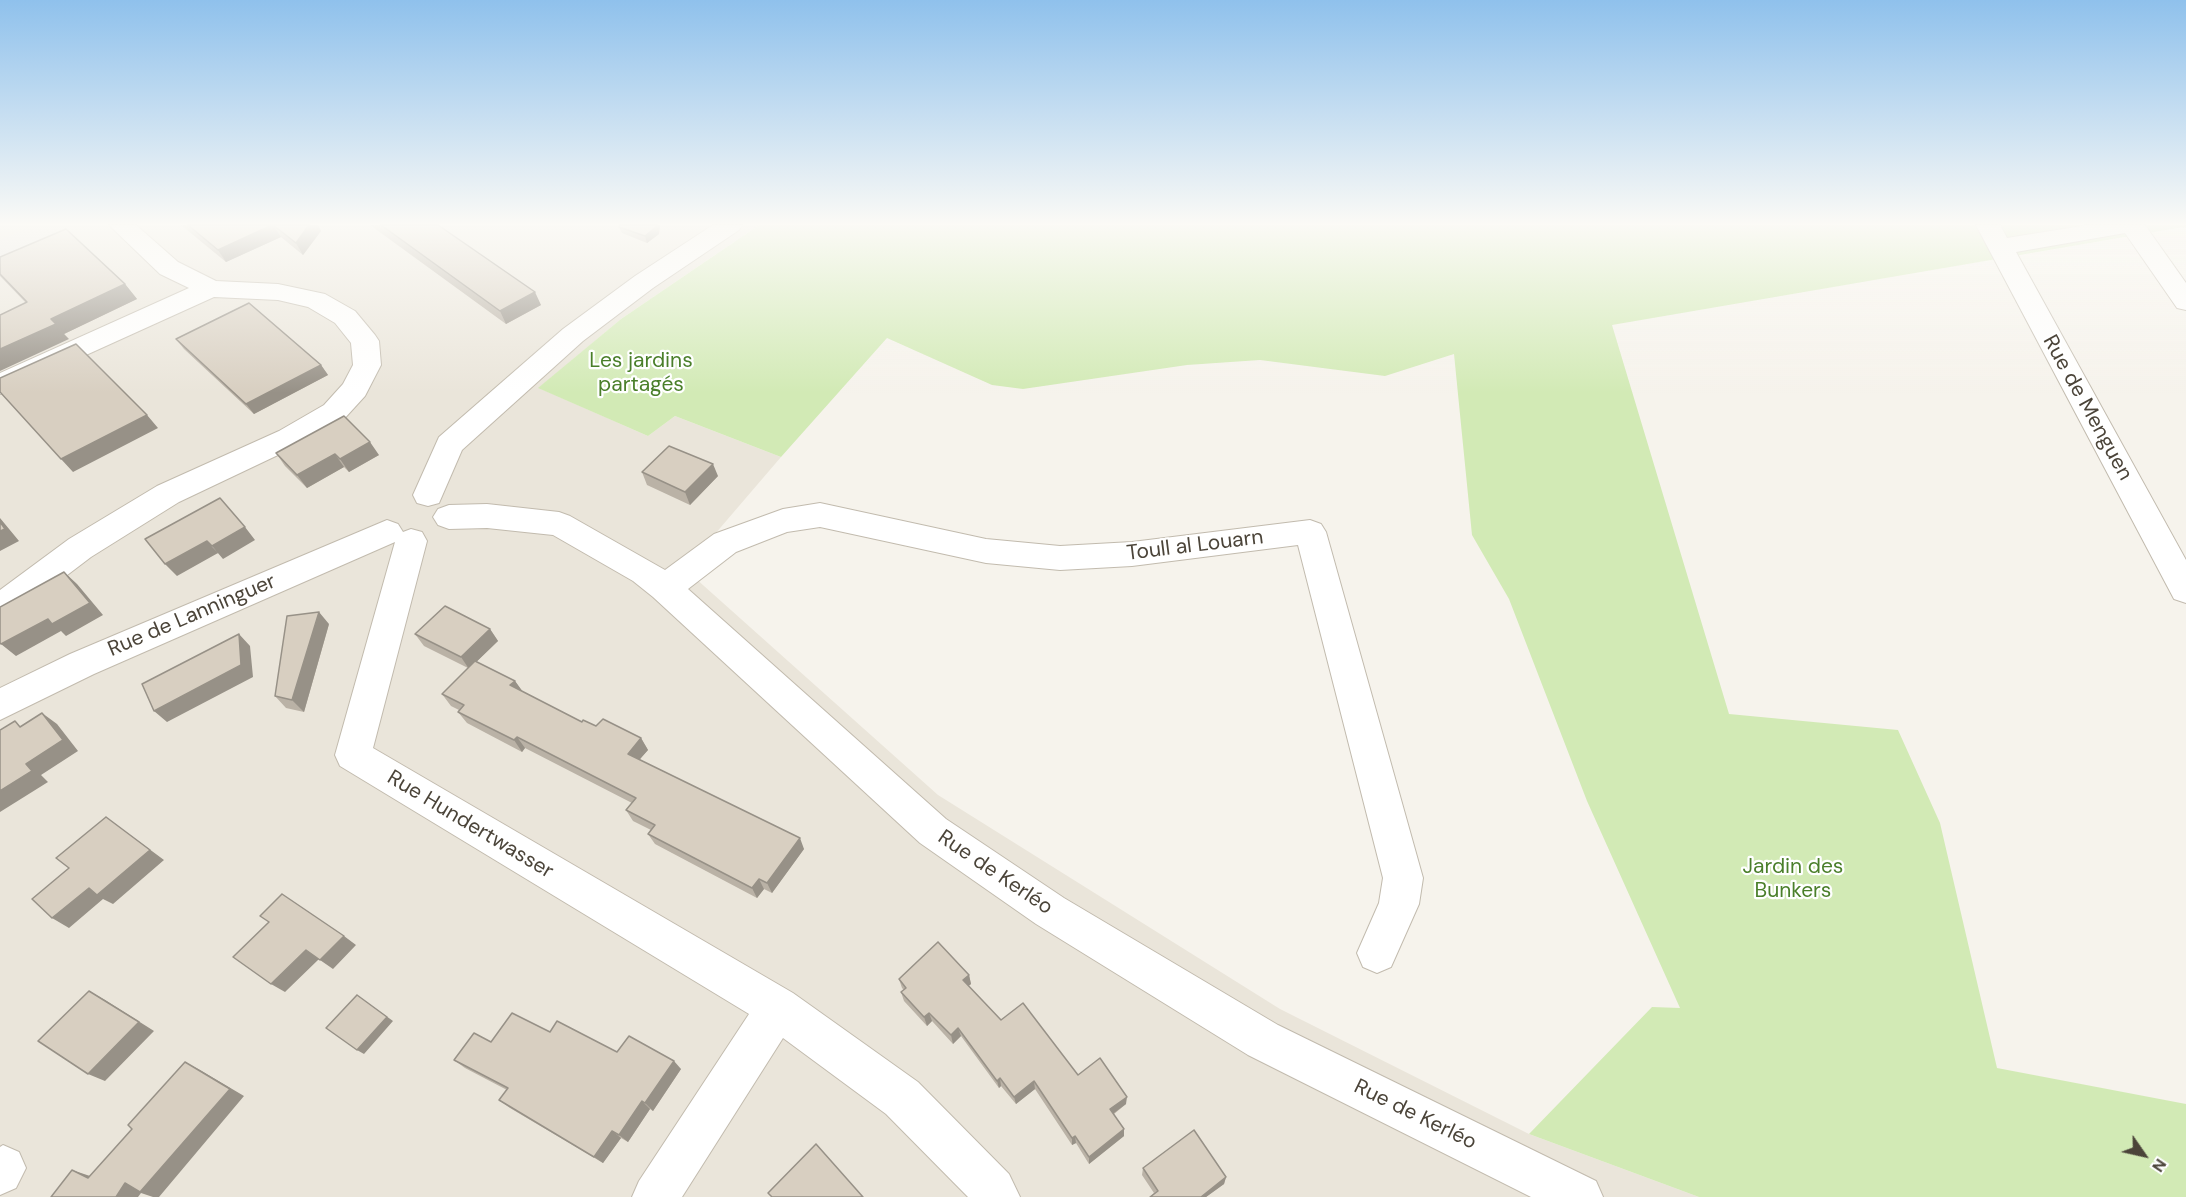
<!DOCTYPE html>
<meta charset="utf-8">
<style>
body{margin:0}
#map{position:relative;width:2186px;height:1197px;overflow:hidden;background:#f6f3ec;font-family:"DM Sans",sans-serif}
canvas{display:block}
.north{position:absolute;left:2114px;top:1125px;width:60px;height:60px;-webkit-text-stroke:4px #fff;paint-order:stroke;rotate:124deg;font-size:16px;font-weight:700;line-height:24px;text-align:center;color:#4b4439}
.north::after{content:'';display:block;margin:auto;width:21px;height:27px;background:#4b4439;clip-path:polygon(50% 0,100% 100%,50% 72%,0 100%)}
</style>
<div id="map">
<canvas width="2186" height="1197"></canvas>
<div class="north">N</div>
</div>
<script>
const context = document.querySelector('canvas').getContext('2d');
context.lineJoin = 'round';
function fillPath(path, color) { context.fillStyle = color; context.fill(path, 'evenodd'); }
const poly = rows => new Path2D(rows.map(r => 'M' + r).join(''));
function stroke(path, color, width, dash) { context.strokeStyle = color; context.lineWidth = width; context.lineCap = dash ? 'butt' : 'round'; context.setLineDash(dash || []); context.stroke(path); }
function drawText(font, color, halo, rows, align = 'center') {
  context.font = font + ' "DM Sans",sans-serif'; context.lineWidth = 4.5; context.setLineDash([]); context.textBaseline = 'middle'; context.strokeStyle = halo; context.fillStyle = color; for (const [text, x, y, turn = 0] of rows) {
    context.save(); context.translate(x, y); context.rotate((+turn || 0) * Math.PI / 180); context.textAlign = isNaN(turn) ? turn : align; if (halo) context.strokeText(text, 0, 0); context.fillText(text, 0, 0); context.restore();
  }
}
fillPath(poly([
 [0,225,759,225,621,319,539,388,648,436,675,416,781,457,685,569,938,795,1280,1009,1529,1134,1699,1197,0,1197]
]), '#eae5da');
fillPath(poly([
 [759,225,2186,225,2186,228,2183,227,1612,325,1729,714,1898,730,1940,823,1997,1068,2186,1104,2186,1197,1699,1197,1529,1134,1652,1007,1680,1008,1587,801,1509,599,1472,535,1454,354,1385,376,1260,360,1187,365,1023,389,992,385,887,338,781,457,675,416,648,436,538,388,621,319]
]), '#d2eab5');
fillPath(poly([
 [35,225,73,225,0,257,0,240]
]), '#e5e3e0');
const street = poly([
 [109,225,136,225,178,262,216,281,278,284,325,294,355,311,375,335,379,341,381,365,365,396,344,419,299,445,179,502,91,557,12,617,0,621,0,590,69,539,157,486,279,431,324,405,343,384,353,365,351,343,335,323,308,307,278,300,214,297,0,394,0,373,189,288,160,274,109,225],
 [713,225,742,225,739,230,653,288,583,341,462,450,439,503,428,506,417,503,413,495,439,437,563,329,635,276,713,225],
 [1976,225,2000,225,2007,238,2088,225,2145,225,2186,283,2186,310,2177,308,2125,233,2016,252,2186,560,2186,603,2174,599,1976,225],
 [820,503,986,539,1060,546,1132,542,1310,520,1321,524,1326,532,1423,878,1419,904,1391,967,1377,973,1363,967,1357,953,1379,903,1383,878,1298,545,1132,566,1060,570,986,563,820,527,787,532,736,552,688,589,946,819,1064,898,1278,1025,1596,1181,1603,1197,1531,1197,1248,1055,1036,924,920,843,653,597,633,581,553,535,487,528,449,529,438,525,433,517,438,509,449,505,487,504,559,512,570,516,665,570,714,534,783,509,820,503],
 [387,520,398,524,403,532,411,529,422,532,427,541,373,748,793,993,918,1082,1009,1174,1020,1197,968,1197,886,1114,783,1038,682,1197,632,1197,639,1181,749,1014,340,766,335,755,395,542,94,674,0,720,0,688,70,654,387,520],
 [3,1145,19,1152,26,1168,16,1188,0,1195,0,1147,3,1145]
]);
stroke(street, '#c2bbae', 2);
fillPath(street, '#fff');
fillPath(poly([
 [181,225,318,225,321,231,303,255,281,237,226,262],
 [370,225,438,225,541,305,506,324],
 [620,225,660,225,659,234,647,243,622,233,619,227],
 [0,274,125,284,137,299,64,334,69,339,26,303,0,276],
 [176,339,321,365,328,375,254,414,184,349],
 [276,453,379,455,349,472,344,467,307,488,285,466],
 [642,472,718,476,690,505,647,485],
 [329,624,304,712,286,708,275,696],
 [490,629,498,641,476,662,515,681,522,691,582,722,596,726,641,738,648,750,639,759,804,849,772,893,764,889,757,898,655,844,648,834,651,830,633,821,626,810,632,803,525,748,522,752,467,723,458,712,459,710,451,706,442,694,468,668,424,646,415,634],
 [969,975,971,984,968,986,1001,1020,1078,1075,1126,1104,1114,1114,1124,1136,1089,1164,1076,1143,1072,1145,1035,1089,1016,1104,1001,1086,999,1088,961,1036,953,1044,932,1021,927,1026,904,1001,901,992,904,990,902,988,899,979],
 [550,1032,617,1052,681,1069,653,1111,650,1109,628,1142,621,1138,603,1163,510,1108,499,1100,507,1090,465,1068,454,1060,491,1042],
 [1143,1168,1226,1177,1224,1184,1206,1197,1150,1197,1154,1193,1142,1175]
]), '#bab2a6');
fillPath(poly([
 [273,225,281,237,226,262,218,250],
 [309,225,318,225,321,231,303,255,296,243],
 [657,225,660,225,659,234,647,243,645,236],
 [125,284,137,299,64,334,69,339,0,371,0,349,51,319],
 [535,292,541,305,506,324,500,311],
 [321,365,328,375,254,414,246,404],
 [147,415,158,428,73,472,61,459],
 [370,442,379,455,349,472,340,459],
 [335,454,344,467,307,488,297,475],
 [713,464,718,476,690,505,685,492],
 [0,518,19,541,0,551],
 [245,527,255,540,223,559,212,546],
 [207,541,218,553,177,576,165,564],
 [64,572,77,584,103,615,66,636,61,631,16,656,1,644,48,619],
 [319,612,329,624,304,712,292,700],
 [490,629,498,641,469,669,461,657],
 [239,634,250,646,253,677,167,722,154,711],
 [515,681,523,692,510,685],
 [42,713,57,724,78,751,41,775,48,782,0,812,0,791],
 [517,737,525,748,522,752,514,740],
 [641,738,648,750,635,765,628,754],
 [106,817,164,860,113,904,103,899,69,928,52,918],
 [800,838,804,849,772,893,767,883],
 [759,879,764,889,757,898,752,888],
 [344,936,356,945,333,969,320,960],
 [306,950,319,959,285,992,271,984],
 [969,975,971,984,965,989,963,980],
 [89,991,105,1000,154,1031,105,1081,88,1074],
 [357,995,393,1021,364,1054,357,1050],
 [929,1013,932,1021,927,1026,924,1017],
 [958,1028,961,1036,953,1044,951,1035],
 [674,1061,681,1069,653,1111,645,1103],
 [185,1062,200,1070,244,1096,159,1197,153,1197,141,1193,138,1197,116,1197],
 [1000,1078,1001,1086,999,1088,997,1081],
 [1034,1081,1035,1089,1016,1104,1014,1097],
 [1127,1097,1126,1104,1110,1116,1110,1109],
 [642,1101,650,1109,628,1142,619,1135],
 [1124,1129,1124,1136,1089,1164,1089,1157],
 [612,1131,621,1138,603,1163,594,1157],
 [1075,1136,1076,1143,1072,1145,1072,1138],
 [72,1170,90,1176,88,1178],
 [1226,1177,1224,1184,1206,1197,1201,1197]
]), '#979187');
const building = poly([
 [188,225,272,225,218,250,188,225],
 [273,225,309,225,296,243,273,225],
 [381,225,438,225,535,292,500,311,381,225],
 [620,225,657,225,656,227,645,236,619,227,620,225],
 [66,229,125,284,51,319,56,324,0,349,0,315,27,302,0,274,0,257,66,229],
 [249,303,321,365,246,404,176,339,249,303],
 [76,344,147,415,61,459,0,392,0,378,76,344],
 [344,416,370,442,340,459,335,454,297,475,276,453,344,416],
 [669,446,713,464,685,492,642,472,669,446],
 [220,498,245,527,212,546,207,541,165,564,145,539,220,498],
 [0,522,5,529,0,531,0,522],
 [64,572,90,603,52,624,48,619,1,644,0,643,0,607,64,572],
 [445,606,490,629,461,657,415,634,445,606],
 [319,612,292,700,275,696,287,616,319,612],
 [239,634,241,665,154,711,142,684,239,634],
 [475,661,515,681,510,685,582,722,583,720,596,726,603,719,641,738,628,754,800,838,767,883,759,879,752,888,648,834,655,825,626,810,636,798,517,737,514,740,458,712,464,705,442,694,475,661],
 [42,713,63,740,26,764,32,771,0,791,0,730,15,721,20,727,42,713],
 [106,817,150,850,97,895,89,888,52,918,32,899,69,868,56,858,106,817],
 [282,894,344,936,320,960,306,950,271,984,233,957,269,922,260,916,282,894],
 [938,942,969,975,963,980,1001,1020,1023,1003,1078,1075,1100,1058,1127,1097,1110,1109,1124,1129,1089,1157,1075,1136,1072,1138,1034,1081,1014,1097,1000,1078,997,1081,958,1028,951,1035,929,1013,924,1017,901,992,906,988,899,979,938,942],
 [89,991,139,1022,88,1074,38,1041,89,991],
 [357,995,387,1017,357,1050,326,1028,357,995],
 [512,1013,550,1032,557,1021,617,1052,629,1036,674,1061,645,1103,642,1101,619,1135,612,1131,594,1157,499,1100,508,1088,454,1060,474,1033,491,1042,512,1013],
 [185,1062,230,1089,140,1192,125,1183,116,1197,51,1197,72,1170,88,1178,132,1129,128,1125,185,1062],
 [1194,1130,1226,1177,1201,1197,1150,1197,1158,1191,1143,1168,1194,1130],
 [816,1144,863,1197,772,1197,768,1193,816,1144]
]);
fillPath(building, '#d8cfc1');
stroke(building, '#979187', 1.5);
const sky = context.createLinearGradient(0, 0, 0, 393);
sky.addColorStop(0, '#8fc1ec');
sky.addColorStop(0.57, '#fbfaf6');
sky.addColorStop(1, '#fbfaf600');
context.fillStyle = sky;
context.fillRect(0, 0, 2186, 393);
drawText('21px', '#4a7f2a', '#fff', [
 ["Les jardins",641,361],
 ["partagés",641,385],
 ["Jardin des",1793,867],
 ["Bunkers",1793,891]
]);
drawText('21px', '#4b4439', '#fff', [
 ["Rue de Menguen",2087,408,61],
 ["Toull al Louarn",1195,546,-7],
 ["Rue de Lanninguer",192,616,-23],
 ["Rue Hundertwasser",470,825,31],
 ["Rue de Kerléo",995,873,34],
 ["Rue de Kerléo",1415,1115,26]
]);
</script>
